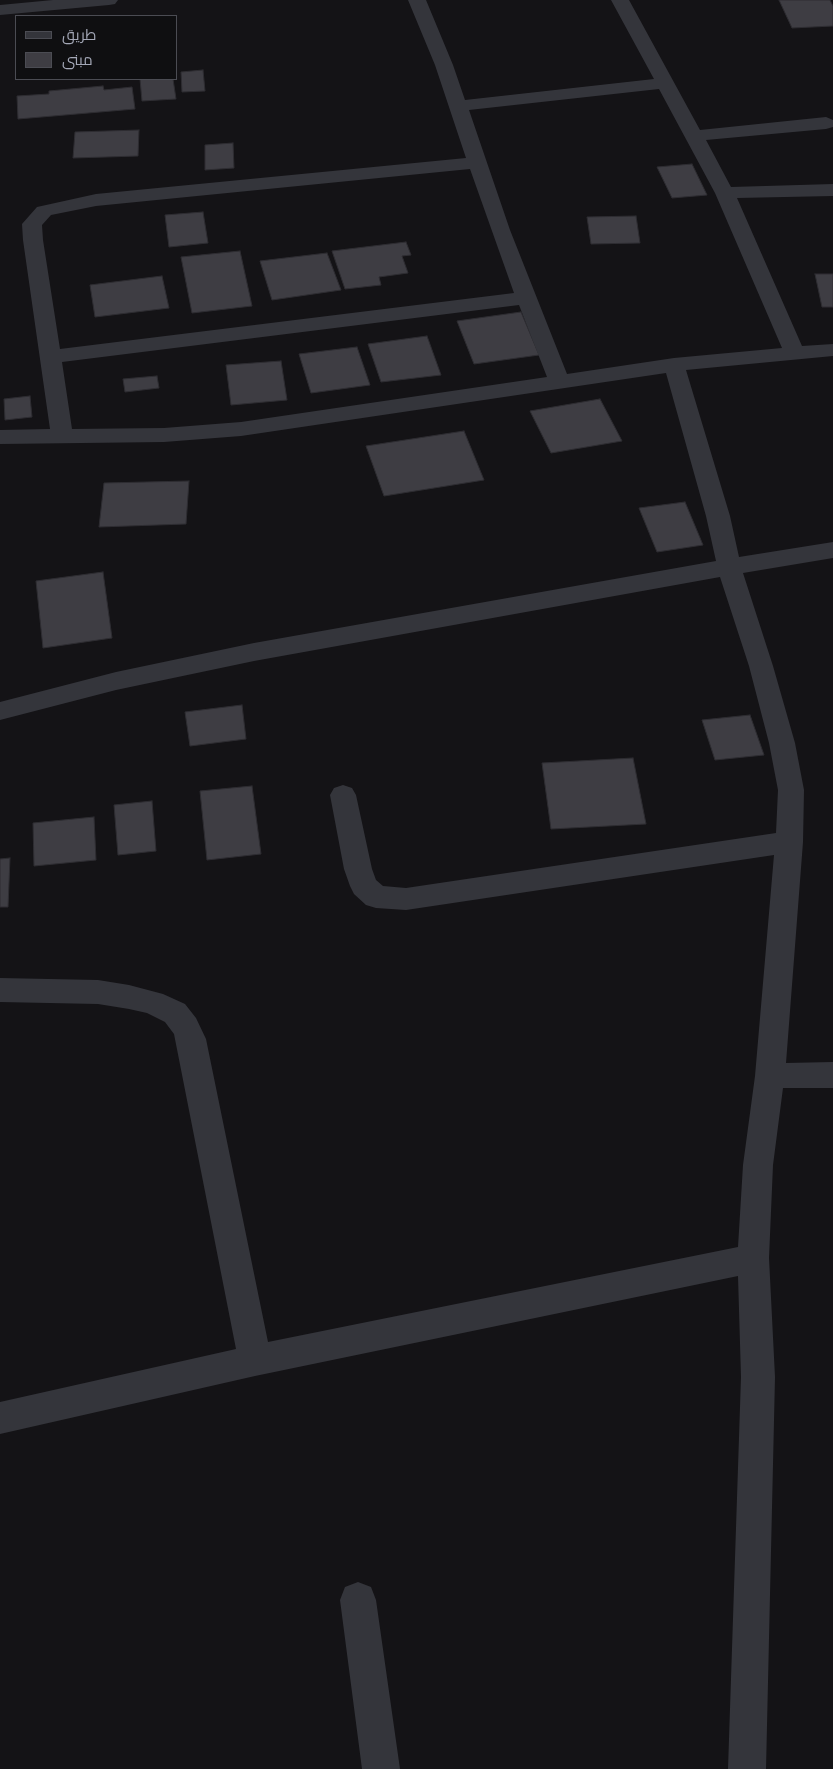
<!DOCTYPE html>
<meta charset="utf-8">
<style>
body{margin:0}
#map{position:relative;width:833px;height:1769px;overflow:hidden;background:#141316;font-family:Raleway,Cairo,sans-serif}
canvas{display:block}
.legend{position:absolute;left:15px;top:15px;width:162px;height:65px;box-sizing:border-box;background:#0f0f11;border:1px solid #4b4c53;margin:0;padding:6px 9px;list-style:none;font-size:15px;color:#a4a8b7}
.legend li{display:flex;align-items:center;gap:10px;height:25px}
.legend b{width:25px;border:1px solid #4b4c53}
</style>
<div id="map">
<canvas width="833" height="1769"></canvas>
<ul class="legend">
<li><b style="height:6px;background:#34353b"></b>طريق</li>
<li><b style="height:14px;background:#3e3d43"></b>مبنى</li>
</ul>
</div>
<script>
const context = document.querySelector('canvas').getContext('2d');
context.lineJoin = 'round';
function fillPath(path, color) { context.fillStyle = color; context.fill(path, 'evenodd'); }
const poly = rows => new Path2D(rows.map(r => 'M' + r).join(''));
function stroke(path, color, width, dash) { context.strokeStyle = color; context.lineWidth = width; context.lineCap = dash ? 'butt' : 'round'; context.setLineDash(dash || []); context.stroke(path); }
const building = poly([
 [779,0,830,0,833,6,833,26,792,28,779,0],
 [203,70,205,91,182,92,181,72,203,70],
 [140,79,173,79,176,99,142,101,140,79],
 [103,86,104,90,132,87,135,109,18,119,17,96,49,94,49,91,103,86],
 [139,130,138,156,73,158,75,132,139,130],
 [233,143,234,168,205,170,205,145,233,143],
 [692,164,707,195,672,198,657,167,692,164],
 [203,212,208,243,169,247,165,215,203,212],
 [636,216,640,243,591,244,587,217,636,216],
 [406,242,411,255,402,256,408,273,379,277,381,285,345,289,332,251,406,242],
 [240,251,252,306,192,313,181,257,240,251],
 [327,253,341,290,272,300,260,261,327,253],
 [815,274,833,274,833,307,822,307,815,274],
 [162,276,169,308,95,317,90,285,162,276],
 [521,312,539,355,474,364,457,321,521,312],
 [427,336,441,375,381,382,368,344,427,336],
 [357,347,370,385,311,393,299,354,357,347],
 [281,361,287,400,231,405,226,365,281,361],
 [157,376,159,388,125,392,123,379,157,376],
 [30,396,32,417,5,420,4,399,30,396],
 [600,399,622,441,551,453,530,411,600,399],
 [464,431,484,480,384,496,366,446,464,431],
 [189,481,186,524,99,527,104,483,189,481],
 [685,502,703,545,657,552,639,508,685,502],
 [103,572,112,638,43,648,36,581,103,572],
 [242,705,246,739,190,746,185,712,242,705],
 [750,715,764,755,715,760,702,720,750,715],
 [633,758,646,824,551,829,542,763,633,758],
 [252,786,261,854,207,860,200,791,252,786],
 [152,801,156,851,118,855,114,805,152,801],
 [94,817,96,860,34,866,33,823,94,817],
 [10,858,8,907,0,907,0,859,10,858]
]);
fillPath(building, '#3e3d43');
stroke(building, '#2e2d32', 1);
fillPath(poly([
 [53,0,118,0,115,4,109,5,0,15,0,5,53,0],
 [408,0,426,0,453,65,465,100,654,79,611,0,629,0,700,130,826,117,833,120,833,127,826,129,706,140,731,187,833,184,833,196,737,198,802,346,833,344,833,356,686,370,730,516,739,557,833,542,833,558,743,573,773,666,795,743,804,790,803,842,786,1063,833,1062,833,1088,783,1088,773,1165,769,1258,775,1377,766,1769,728,1769,741,1377,738,1276,255,1376,0,1434,0,1402,236,1349,174,1034,165,1022,147,1013,129,1009,98,1004,0,1002,0,978,98,980,129,985,163,994,185,1004,196,1018,206,1039,268,1342,738,1247,743,1165,755,1076,774,855,406,910,376,908,366,905,354,894,350,886,344,869,330,795,334,788,343,785,352,788,356,795,372,869,376,880,383,886,406,888,776,833,778,790,769,743,749,666,720,577,254,661,116,690,0,720,0,702,116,672,254,643,716,561,706,516,666,373,241,436,164,442,0,444,0,430,50,429,23,240,22,224,37,207,96,194,466,158,435,65,408,0],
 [659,89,715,193,782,348,674,358,567,374,510,230,469,110,659,89],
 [470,169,514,293,60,349,43,240,42,225,51,215,96,206,470,169],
 [519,305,547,377,241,422,164,428,72,429,62,362,519,305],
 [358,1582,371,1587,376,1600,400,1769,362,1769,340,1600,345,1587,358,1582]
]), '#34353b');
</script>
